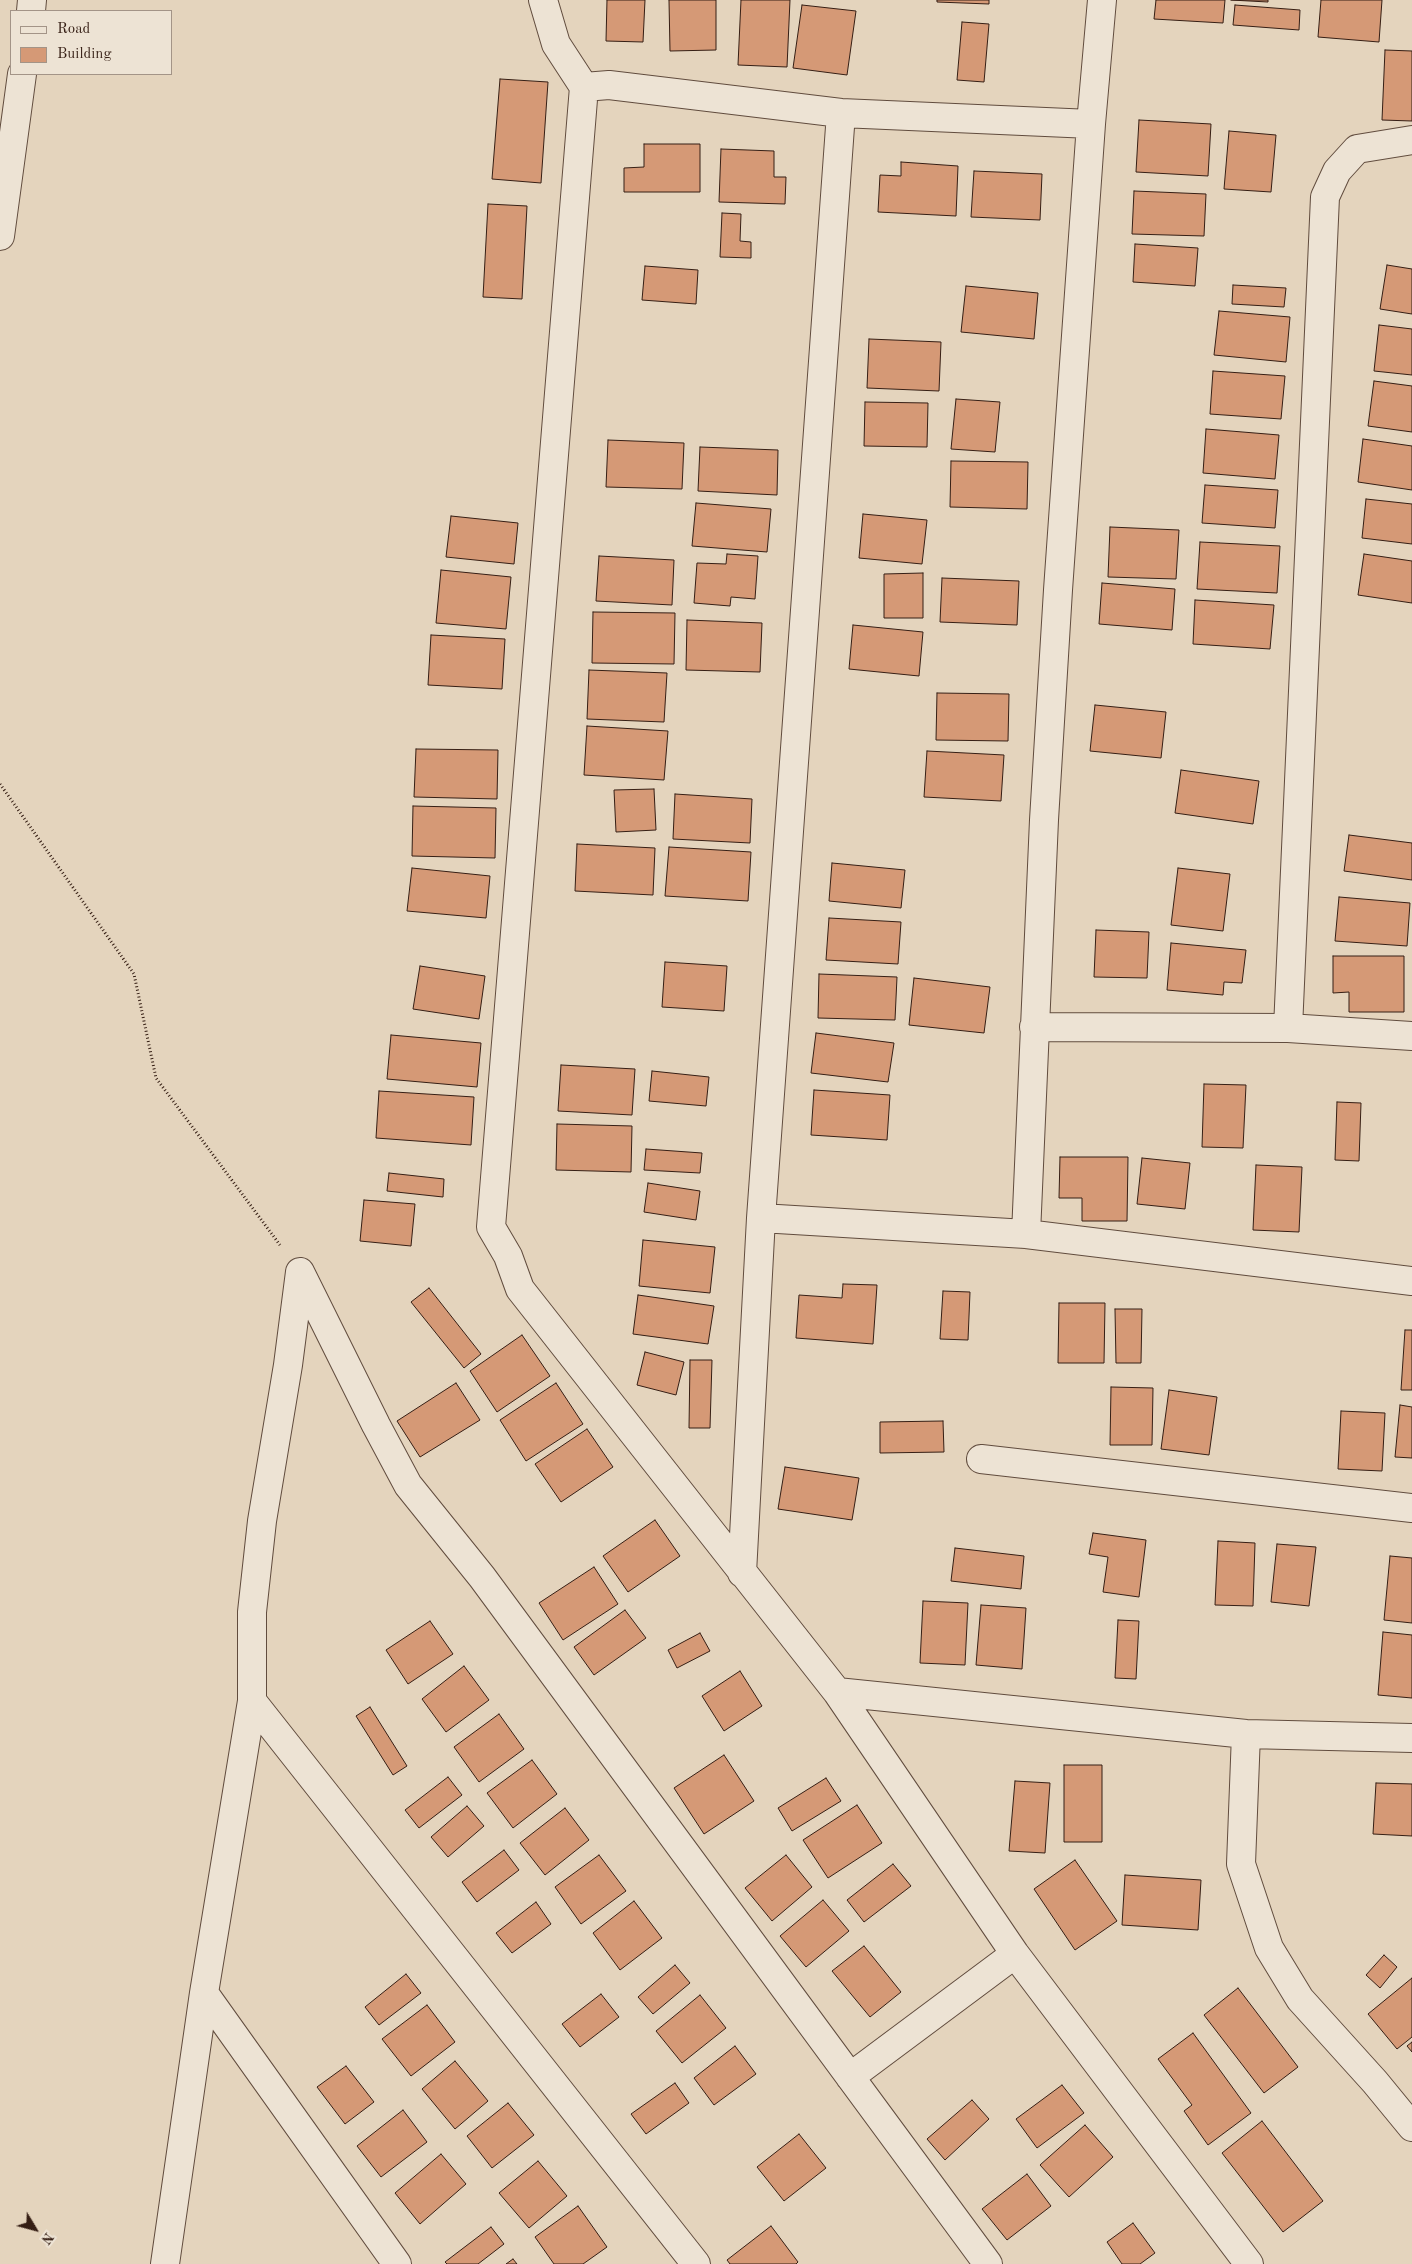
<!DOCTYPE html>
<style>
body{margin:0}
#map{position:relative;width:1412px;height:2264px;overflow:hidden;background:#e4d4bd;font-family:"Old Standard TT",serif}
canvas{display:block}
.legend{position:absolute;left:10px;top:10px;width:162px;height:65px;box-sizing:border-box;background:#ede3d4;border:1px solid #a39487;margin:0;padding:6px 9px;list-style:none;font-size:15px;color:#351e14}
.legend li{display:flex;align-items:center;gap:10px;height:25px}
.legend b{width:25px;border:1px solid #a39487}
.north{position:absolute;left:10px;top:2204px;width:50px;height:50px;-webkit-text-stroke:4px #ede3d4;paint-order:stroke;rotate:127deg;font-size:14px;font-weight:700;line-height:20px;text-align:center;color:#351e14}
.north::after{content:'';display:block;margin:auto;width:18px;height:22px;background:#351e14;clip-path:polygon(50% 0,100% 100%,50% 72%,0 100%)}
</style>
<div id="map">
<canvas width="1412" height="2264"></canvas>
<ul class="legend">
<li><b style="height:6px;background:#ede3d4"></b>Road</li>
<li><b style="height:14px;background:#d59976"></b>Building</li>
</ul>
<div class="north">N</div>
</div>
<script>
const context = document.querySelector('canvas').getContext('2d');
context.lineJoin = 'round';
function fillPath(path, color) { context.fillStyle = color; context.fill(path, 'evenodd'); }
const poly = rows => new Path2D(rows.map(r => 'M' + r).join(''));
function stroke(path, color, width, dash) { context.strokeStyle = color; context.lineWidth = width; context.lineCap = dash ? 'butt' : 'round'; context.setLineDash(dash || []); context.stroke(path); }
const building = poly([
 [607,0,645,0,643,42,606,41,607,0],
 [669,0,716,0,716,50,670,51,669,0],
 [741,0,790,0,787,67,738,65,741,0],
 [937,0,989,0,989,4,937,2,937,0],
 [1156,0,1225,0,1223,23,1154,19,1156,0],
 [1231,0,1268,0,1268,2,1231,0],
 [1321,0,1382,0,1379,42,1318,37,1321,0],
 [802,5,856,11,847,75,793,68,802,5],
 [1235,5,1300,10,1299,30,1233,25,1235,5],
 [962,22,989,24,984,82,957,80,962,22],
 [1385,50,1412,51,1412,121,1382,120,1385,50],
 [500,79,548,82,541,183,492,179,500,79],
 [1139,120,1211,124,1208,176,1136,172,1139,120],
 [1229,131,1276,135,1271,192,1224,189,1229,131],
 [644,144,700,144,700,192,624,192,624,168,644,167,644,144],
 [721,149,774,151,774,177,786,177,785,204,719,202,721,149],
 [901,162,958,166,956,216,878,212,880,175,901,176,901,162],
 [974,171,1042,174,1040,220,971,217,974,171],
 [1134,191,1206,194,1204,236,1132,234,1134,191],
 [488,204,527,206,522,299,483,297,488,204],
 [722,213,741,214,740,241,751,242,751,258,720,257,722,213],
 [1135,244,1198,248,1195,286,1133,282,1135,244],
 [1387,265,1412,269,1412,314,1380,309,1387,265],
 [645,266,698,270,696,304,642,300,645,266],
 [1233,285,1286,288,1284,307,1232,304,1233,285],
 [966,286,1038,293,1034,339,961,332,966,286],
 [1219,311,1290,317,1286,362,1214,355,1219,311],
 [1379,325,1412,329,1412,375,1374,371,1379,325],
 [869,339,941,342,939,391,867,388,869,339],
 [1213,371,1285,376,1281,419,1210,414,1213,371],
 [1374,381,1412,386,1412,432,1368,426,1374,381],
 [956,399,1000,402,995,452,951,449,956,399],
 [865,402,928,403,927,447,864,446,865,402],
 [1206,429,1279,435,1275,479,1203,473,1206,429],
 [1363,439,1412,446,1412,490,1358,482,1363,439],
 [608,440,684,443,682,489,606,487,608,440],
 [700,447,778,450,777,495,698,491,700,447],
 [951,461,1028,462,1027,509,950,507,951,461],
 [1205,485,1278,490,1275,528,1202,523,1205,485],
 [1366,499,1412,504,1412,544,1362,538,1366,499],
 [696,503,771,509,767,552,692,546,696,503],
 [863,514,927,520,922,564,859,558,863,514],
 [451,516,518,523,514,564,446,557,451,516],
 [1110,527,1179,530,1176,579,1108,577,1110,527],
 [1200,542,1280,546,1277,593,1197,589,1200,542],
 [727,554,758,556,755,599,731,597,730,606,694,603,697,563,726,564,727,554],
 [1364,554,1412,561,1412,603,1358,595,1364,554],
 [599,556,674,560,672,605,596,601,599,556],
 [441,570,511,577,506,629,436,623,441,570],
 [923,573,923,618,884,618,884,574,923,573],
 [942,578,1019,581,1017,625,940,622,942,578],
 [1102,583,1175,589,1172,630,1099,624,1102,583],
 [1195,600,1274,605,1270,649,1193,644,1195,600],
 [593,612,675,613,674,664,592,663,593,612],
 [687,620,762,623,760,672,686,670,687,620],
 [853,625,923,632,919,676,849,669,853,625],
 [431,635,505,639,502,689,428,685,431,635],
 [589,670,667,673,664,722,587,719,589,670],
 [937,693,1009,694,1008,741,936,740,937,693],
 [1095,705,1166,712,1161,758,1090,751,1095,705],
 [587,726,668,731,664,780,584,775,587,726],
 [416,749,498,750,497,799,414,797,416,749],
 [927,751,1004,755,1001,801,924,797,927,751],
 [1181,770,1259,781,1253,824,1175,813,1181,770],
 [654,789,656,830,616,832,614,790,654,789],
 [675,794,752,799,750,843,673,839,675,794],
 [413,806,496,808,495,858,412,856,413,806],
 [1349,835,1412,843,1412,880,1344,871,1349,835],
 [577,844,655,848,653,895,575,891,577,844],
 [669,847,751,852,748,901,665,896,669,847],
 [832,863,905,870,901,908,829,901,832,863],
 [412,868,490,876,486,918,407,911,412,868],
 [1178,868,1230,874,1223,931,1171,925,1178,868],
 [1339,897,1410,903,1407,946,1335,941,1339,897],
 [829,918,901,922,898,964,826,960,829,918],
 [1096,930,1149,932,1147,978,1094,977,1096,930],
 [1171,943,1246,950,1242,983,1224,982,1223,995,1167,990,1171,943],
 [1333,956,1404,956,1404,1012,1349,1012,1349,992,1333,993,1333,956],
 [665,962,727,966,724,1011,662,1007,665,962],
 [420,966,485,976,479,1019,413,1009,420,966],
 [819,974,897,977,895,1020,818,1018,819,974],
 [914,978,990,987,984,1033,909,1025,914,978],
 [816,1033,894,1043,888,1082,811,1073,816,1033],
 [391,1035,481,1043,477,1087,387,1079,391,1035],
 [561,1065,635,1069,632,1115,558,1111,561,1065],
 [652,1071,709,1077,706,1106,649,1101,652,1071],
 [1204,1084,1246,1085,1243,1148,1202,1147,1204,1084],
 [814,1090,890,1095,887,1140,811,1135,814,1090],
 [379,1091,474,1097,471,1145,376,1138,379,1091],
 [1337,1102,1361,1103,1359,1161,1335,1160,1337,1102],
 [557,1124,632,1126,631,1172,556,1170,557,1124],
 [646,1149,702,1153,700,1173,644,1170,646,1149],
 [1060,1157,1128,1157,1127,1221,1082,1221,1082,1198,1059,1198,1060,1157],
 [1142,1158,1190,1163,1185,1209,1137,1204,1142,1158],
 [1256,1165,1302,1167,1299,1232,1253,1230,1256,1165],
 [389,1173,444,1179,443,1197,387,1191,389,1173],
 [648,1183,700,1191,696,1220,644,1212,648,1183],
 [364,1200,415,1204,411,1246,360,1241,364,1200],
 [643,1240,715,1247,710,1293,639,1286,643,1240],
 [843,1284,877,1285,873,1344,796,1338,799,1295,842,1298,843,1284],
 [429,1288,481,1354,464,1368,411,1302,429,1288],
 [943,1291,970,1292,968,1340,940,1339,943,1291],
 [638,1295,714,1306,708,1344,633,1334,638,1295],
 [1059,1303,1105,1303,1104,1363,1058,1363,1059,1303],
 [1115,1309,1142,1309,1141,1363,1116,1363,1115,1309],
 [1405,1330,1412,1330,1412,1390,1401,1390,1405,1330],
 [522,1335,550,1376,497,1412,470,1371,522,1335],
 [645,1352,684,1362,676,1395,637,1385,645,1352],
 [690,1360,712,1360,710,1428,689,1428,690,1360],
 [456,1383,480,1420,420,1457,397,1421,456,1383],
 [556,1383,583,1424,526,1461,500,1420,556,1383],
 [1111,1387,1153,1388,1152,1445,1110,1445,1111,1387],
 [1169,1390,1217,1397,1209,1455,1161,1449,1169,1390],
 [1400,1405,1412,1407,1412,1458,1395,1457,1400,1405],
 [1341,1411,1385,1413,1382,1471,1338,1469,1341,1411],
 [943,1421,944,1452,880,1453,880,1422,943,1421],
 [587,1429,613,1467,561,1502,535,1464,587,1429],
 [785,1467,859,1478,852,1520,778,1509,785,1467],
 [655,1520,680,1556,628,1592,603,1556,655,1520],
 [1093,1533,1146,1540,1139,1597,1103,1592,1108,1557,1089,1554,1093,1533],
 [1218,1541,1255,1543,1253,1606,1215,1605,1218,1541],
 [1277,1544,1316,1547,1309,1606,1271,1602,1277,1544],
 [955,1548,1024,1556,1021,1589,951,1581,955,1548],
 [1390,1556,1412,1558,1412,1623,1384,1620,1390,1556],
 [594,1567,618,1604,563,1640,539,1603,594,1567],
 [923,1601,968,1603,965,1665,920,1663,923,1601],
 [981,1605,1026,1608,1022,1669,976,1665,981,1605],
 [625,1610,646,1638,594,1675,574,1647,625,1610],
 [1118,1620,1139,1621,1136,1679,1115,1678,1118,1620],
 [430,1621,453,1654,408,1684,386,1650,430,1621],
 [1383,1632,1412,1635,1412,1698,1378,1695,1383,1632],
 [700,1633,710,1651,677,1668,668,1650,700,1633],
 [464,1666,489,1700,446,1732,422,1699,464,1666],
 [740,1671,762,1706,724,1731,702,1696,740,1671],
 [370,1707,407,1766,393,1775,356,1716,370,1707],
 [499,1714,524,1749,479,1782,454,1747,499,1714],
 [724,1755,754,1801,704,1834,674,1788,724,1755],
 [532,1760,557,1794,513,1828,487,1793,532,1760],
 [1064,1765,1102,1765,1102,1842,1064,1842,1064,1765],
 [448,1777,462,1795,419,1828,405,1810,448,1777],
 [826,1778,841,1801,792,1831,778,1808,826,1778],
 [1015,1781,1050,1783,1045,1853,1009,1851,1015,1781],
 [1376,1783,1412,1784,1412,1836,1373,1834,1376,1783],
 [857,1805,882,1843,828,1878,803,1840,857,1805],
 [467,1806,484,1826,448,1857,431,1837,467,1806],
 [565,1808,589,1840,545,1875,520,1843,565,1808],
 [504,1850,519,1870,477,1902,462,1882,504,1850],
 [599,1855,626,1891,581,1924,555,1887,599,1855],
 [786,1855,812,1887,772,1921,745,1888,786,1855],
 [1075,1860,1117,1921,1075,1950,1034,1889,1075,1860],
 [893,1864,911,1886,864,1922,847,1900,893,1864],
 [1125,1875,1201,1880,1198,1930,1122,1925,1125,1875],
 [823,1900,849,1931,806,1967,780,1936,823,1900],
 [634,1901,662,1938,620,1970,593,1933,634,1901],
 [536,1902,551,1924,512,1953,496,1933,536,1902],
 [864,1946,901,1992,870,2017,832,1971,864,1946],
 [1384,1955,1397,1967,1380,1988,1366,1975,1384,1955],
 [675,1965,690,1983,653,2014,638,1997,675,1965],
 [406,1974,421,1993,379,2025,365,2007,406,1974],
 [1412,1978,1412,2037,1397,2049,1368,2014,1412,1978],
 [1238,1988,1298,2067,1264,2093,1204,2015,1238,1988],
 [601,1994,619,2017,580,2047,562,2024,601,1994],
 [700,1995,726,2028,682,2063,656,2031,700,1995],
 [427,2005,455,2042,411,2076,382,2039,427,2005],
 [1193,2033,1251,2113,1208,2145,1184,2111,1192,2105,1158,2059,1193,2033],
 [1412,2042,1412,2052,1407,2046,1412,2042],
 [735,2046,756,2074,714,2105,694,2078,735,2046],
 [455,2061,488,2101,455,2129,422,2089,455,2061],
 [346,2066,374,2102,345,2124,317,2087,346,2066],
 [675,2083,689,2103,646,2134,631,2114,675,2083],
 [1062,2085,1084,2113,1037,2148,1016,2119,1062,2085],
 [972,2100,989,2119,945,2160,927,2139,972,2100],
 [508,2103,534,2135,492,2168,467,2136,508,2103],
 [403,2110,427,2142,381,2177,357,2146,403,2110],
 [1262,2121,1323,2201,1283,2232,1222,2153,1262,2121],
 [1085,2125,1113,2157,1069,2197,1040,2165,1085,2125],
 [799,2134,826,2168,784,2201,757,2167,799,2134],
 [441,2154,466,2184,420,2224,395,2193,441,2154],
 [538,2161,567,2196,529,2228,499,2193,538,2161],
 [1027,2174,1051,2206,1007,2240,982,2209,1027,2174],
 [578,2206,607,2247,583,2264,554,2264,535,2237,578,2206],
 [1133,2223,1155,2253,1140,2264,1122,2264,1107,2242,1133,2223],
 [771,2226,798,2262,796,2264,730,2264,727,2260,771,2226],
 [491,2227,504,2244,478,2264,447,2264,445,2262,491,2227],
 [513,2259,517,2264,506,2264,513,2259]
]);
fillPath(building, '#d59976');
stroke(building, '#351e14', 1);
const street = poly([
 [543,0,556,44,584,87],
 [31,11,32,0],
 [1091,124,841,113,609,85,584,87,491,1227,508,1256,520,1289,837,1692,1015,1954,1249,2264],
 [0,236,22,74],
 [1034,1027,1288,1028,1412,1036],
 [1288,1028,1325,197,1337,171,1357,149,1412,140],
 [761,1218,1026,1234,1412,1281],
 [1026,1234,1044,820,1058,590,1091,124,1102,0],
 [300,1272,376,1425,408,1485,482,1577,988,2264],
 [981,1459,1412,1508],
 [742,1573,761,1218,841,113],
 [837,1692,1246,1734,1412,1738],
 [252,1701,696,2264],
 [1246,1734,1241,1864,1269,1948,1300,1999,1375,2082,1412,2127],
 [204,1993,397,2264],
 [850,2077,1015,1954],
 [165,2264,204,1993,252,1701,252,1612,262,1521,288,1365,300,1272]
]);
stroke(street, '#614c3e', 30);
stroke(poly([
 [0,784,134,974,156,1078,280,1245]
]), '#351e14', 3, [1, 2.5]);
stroke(street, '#ede3d4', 28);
</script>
